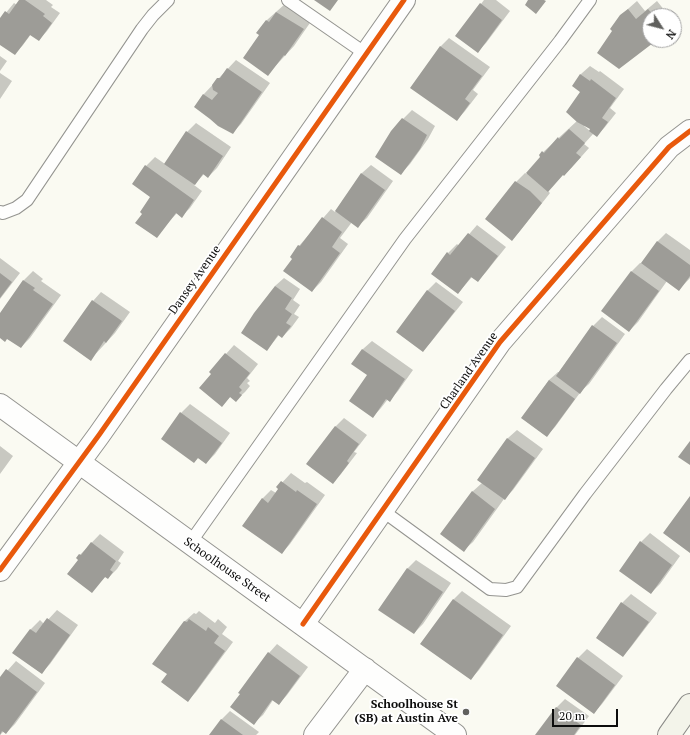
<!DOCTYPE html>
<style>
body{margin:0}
#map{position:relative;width:690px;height:735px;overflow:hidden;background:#fafaf2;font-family:"PT Serif",serif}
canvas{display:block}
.north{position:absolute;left:642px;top:8px;width:40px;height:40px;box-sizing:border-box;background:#fff;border:1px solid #9e9e9e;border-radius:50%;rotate:126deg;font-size:11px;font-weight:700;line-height:16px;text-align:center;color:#0d0d0d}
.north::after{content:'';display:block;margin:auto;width:14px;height:18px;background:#60605d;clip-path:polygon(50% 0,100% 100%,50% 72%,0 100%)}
.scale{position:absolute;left:552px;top:709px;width:66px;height:18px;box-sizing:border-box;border:2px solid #0d0d0d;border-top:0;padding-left:5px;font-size:12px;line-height:14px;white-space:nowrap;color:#0d0d0d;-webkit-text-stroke:3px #fff;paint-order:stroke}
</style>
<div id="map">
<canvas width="690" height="735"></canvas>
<div class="north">N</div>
<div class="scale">20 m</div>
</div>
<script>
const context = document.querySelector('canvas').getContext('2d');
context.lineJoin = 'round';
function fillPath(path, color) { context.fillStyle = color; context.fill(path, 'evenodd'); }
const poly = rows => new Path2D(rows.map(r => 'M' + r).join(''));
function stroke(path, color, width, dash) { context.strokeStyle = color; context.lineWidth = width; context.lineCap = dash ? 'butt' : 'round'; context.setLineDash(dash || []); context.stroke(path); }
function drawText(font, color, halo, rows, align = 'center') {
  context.font = font + ' "PT Serif",serif'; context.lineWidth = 4; context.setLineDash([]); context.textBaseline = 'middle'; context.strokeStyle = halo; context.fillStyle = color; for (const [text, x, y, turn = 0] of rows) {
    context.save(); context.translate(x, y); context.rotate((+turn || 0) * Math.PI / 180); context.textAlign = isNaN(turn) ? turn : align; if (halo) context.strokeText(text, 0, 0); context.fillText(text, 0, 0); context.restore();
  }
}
fillPath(poly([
 [20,0,46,0,53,5,51,7,60,13,47,31,39,40,31,34,23,45,15,54,0,43,0,20,14,3,17,5],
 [484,0,496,0,510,11,486,43,478,51,457,36],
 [637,1,645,11,657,1,669,16,650,16,650,40,655,40,598,53,613,31,621,15],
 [285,4,312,20,294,46,268,74,261,35,258,33,267,20],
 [449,38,490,67,473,90,478,94,465,111,457,120,440,47],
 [0,56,7,61,0,71],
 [236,60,270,83,241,124,232,133,195,107,204,94],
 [590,66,599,72,600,71,624,89,610,108,616,113,605,127,597,136,593,134,584,144,589,148,573,166,564,175,563,174,547,190,550,193,520,231,512,240,486,219,516,182,525,173,527,174,542,157,540,155,577,121,582,92,573,86,581,74],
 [584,125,592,129,590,131,584,126],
 [0,73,12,81,0,99],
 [412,110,435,126,428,139,410,164,401,173,403,119],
 [196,123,231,147,217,168,208,177,204,174,194,185,202,191,190,208,182,216,177,213,156,236,143,213,152,196,146,166,155,157,165,164,187,132],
 [371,165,393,181,367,218,358,226,352,222,340,238,348,244,321,282,312,291,293,258,299,246,331,209,335,212,362,173],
 [477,225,506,247,486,272,477,281,472,277,458,293,448,253,457,244,459,246],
 [666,233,690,250,690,278,679,290,667,281,638,322,629,331,603,311,632,271,640,263,642,263,658,241],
 [0,258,20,273,0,299],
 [33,271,43,279,41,281,61,295,30,338,21,347,8,338,0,337,0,315,24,280],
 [284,278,300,289,293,300,300,305,294,314,299,317,291,328,282,337,279,335,267,350,275,286],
 [436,282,463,302,431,342,423,351,427,291],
 [101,292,130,312,115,333,91,359,93,301],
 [602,317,625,334,589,384,582,390,555,427,546,436,522,418,549,380,558,372,559,372,593,326],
 [372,341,413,370,398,391,390,400,388,399,381,408,373,417,369,375,353,364,363,349],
 [234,345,258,364,247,378,250,381,247,383,250,386,245,392,236,400,231,396,222,406,212,374,210,372],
 [190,404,230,433,215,454,206,463,198,458,181,413],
 [344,418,367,435,354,452,357,453,341,474,333,483,335,427],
 [517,430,543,449,513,490,504,499,473,542,464,550,472,492,482,483,478,480,508,438],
 [0,446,13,456,0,474],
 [291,473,305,483,307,482,325,495,290,544,282,553,262,499,271,490,276,493,279,488,278,487],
 [650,533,680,556,660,584,651,593,641,542],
 [100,534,124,552,118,561,121,563,117,569,108,578,106,576,91,592,79,559,77,558],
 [416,560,451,583,423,624,414,633,380,610,408,568],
 [462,591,511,626,479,670,471,679,422,643,454,599],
 [631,594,657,613,631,647,623,656,597,637,622,603],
 [57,610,78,625,50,664,41,673,14,653,31,629,40,620,44,624],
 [199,611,215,623,218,619,227,627,222,634,233,642,196,692,188,700,168,674,154,664,185,621,194,613,196,614],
 [277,644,308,667,287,695,279,704,273,700,263,715,254,723,269,653],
 [587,649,623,676,602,704,594,713,578,658],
 [16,661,45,683,15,724,6,733,4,731,0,735,0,679],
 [565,699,589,716,575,735,536,735,556,708],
 [230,711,259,732,256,735,210,735,222,719]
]), '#0003');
fillPath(poly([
 [19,0,25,0,45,14,43,16,52,23,39,41,30,35,15,55,0,45,0,18,5,11,9,14],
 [314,0,338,0,330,11],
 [528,0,544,0,546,1,536,14,525,5],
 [480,3,502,20,478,53,455,36],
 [628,9,636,19,648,9,654,16,650,16,650,40,657,40,619,69,597,53,612,31,610,29,620,15],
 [276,12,304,29,285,56,284,55,268,76,243,58,259,35,256,33,266,20,269,22],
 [440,46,482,76,465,99,470,103,457,121,410,88],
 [227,68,262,92,233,134,218,126,210,119,194,107,203,94,212,100,218,93,213,90,212,85,217,78,220,78],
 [580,74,590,81,591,79,616,98,602,118,608,122,597,137,589,131,590,129,577,122,566,112,580,92,572,86],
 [402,118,427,135,420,149,401,175,375,157,391,131],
 [569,129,585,143,576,153,581,157,564,176,563,175,548,192,526,173,540,157,539,155,542,151,544,153,558,137,559,139],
 [186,131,223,156,208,178,203,174,195,185,164,164],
 [145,165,194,200,182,218,176,213,157,238,135,223,142,214,140,212,150,197,132,184],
 [361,173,385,190,358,228,335,211],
 [515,181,530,191,542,203,512,241,485,219],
 [322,217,342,232,332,247,340,253,312,292,283,271,292,259,290,257,298,245,300,246],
 [468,233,498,256,478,282,471,277,458,294,431,274,447,252,450,255],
 [657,241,690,265,690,276,679,291,641,263],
 [631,271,659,291,629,332,601,311],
 [0,273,12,282,0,298],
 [23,280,35,288,33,290,53,304,21,348,7,339,5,342,0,338,0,313],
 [275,286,292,298,285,309,292,314,286,323,291,326,282,338,278,335,267,351,241,333,254,313],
 [427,290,455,311,423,352,396,332],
 [92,300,122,321,106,343,104,341,91,361,63,341],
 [592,325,617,343,580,394,556,376],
 [362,349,405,379,390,402,386,399,373,418,349,401,367,375,351,364],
 [225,353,250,373,239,387,242,390,239,393,242,395,236,402,230,397,222,407,199,388,211,374,209,372],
 [549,380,575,399,547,437,521,418],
 [180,412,222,443,206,464,198,458,194,463,161,439],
 [335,426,359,444,347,461,349,463,333,484,306,464],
 [507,438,535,458,505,500,477,480],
 [690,441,690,465,678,457],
 [281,481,296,492,297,490,317,504,282,554,242,526,262,498,268,503,278,489,276,487],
 [472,491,495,509,464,552,440,534],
 [690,496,690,553,663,533],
 [640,541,672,565,651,594,619,571],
 [91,542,116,561,110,570,113,572,108,579,105,577,92,593,67,574,78,560,76,558,79,554,81,555],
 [407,568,443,592,414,634,378,610],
 [453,599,503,635,471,680,420,644],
 [621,602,649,622,623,657,596,638],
 [47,618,70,635,42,674,12,653,30,629,36,633],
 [189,619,206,631,208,627,219,636,214,643,225,651,188,702,161,682,167,674,152,664,184,621,187,622],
 [268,652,300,676,279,705,272,700,254,725,230,707,240,694,238,693],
 [577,657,615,685,594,714,556,686],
 [6,669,37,692,6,734,2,731,0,735,0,677],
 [556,707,581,725,574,735,535,735],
 [221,719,243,735,209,735]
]), '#9d9c97');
const service = poly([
 [288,0,366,54],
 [0,212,3,213,16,208,27,200,142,29,153,15,168,0],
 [383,511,490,589,506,590,517,587,585,494,666,389,690,360],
 [190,543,405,239,560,41,590,0]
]);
const minor = poly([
 [0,405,455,735],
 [0,570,99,435,404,0],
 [303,624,500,342,669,147,690,131],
 [315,735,365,669]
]);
const secondary = poly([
 [669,735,690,705]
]);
stroke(service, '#949490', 14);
stroke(minor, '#949490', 24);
stroke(secondary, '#8a8a87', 24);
stroke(service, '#fefefd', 12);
stroke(minor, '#fefefd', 22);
stroke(secondary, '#f3f4ea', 22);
stroke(poly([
 [0,570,99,435,404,0],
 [303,624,500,342,669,147,690,131]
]), '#e8590c', 5);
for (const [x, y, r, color] of [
 [466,712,4,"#60605d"]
]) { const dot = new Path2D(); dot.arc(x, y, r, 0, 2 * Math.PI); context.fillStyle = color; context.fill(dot); stroke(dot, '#fff', 1.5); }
drawText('12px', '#0d0d0d', '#fff', [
 ["Dansey Avenue",195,280,-55],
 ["Charland Avenue",469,371,-55],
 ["Schoolhouse Street",227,570,35]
]);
drawText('bold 12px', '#0d0d0d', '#fff', [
 ["Schoolhouse St",458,705],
 ["(SB) at Austin Ave",458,719]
], 'right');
</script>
